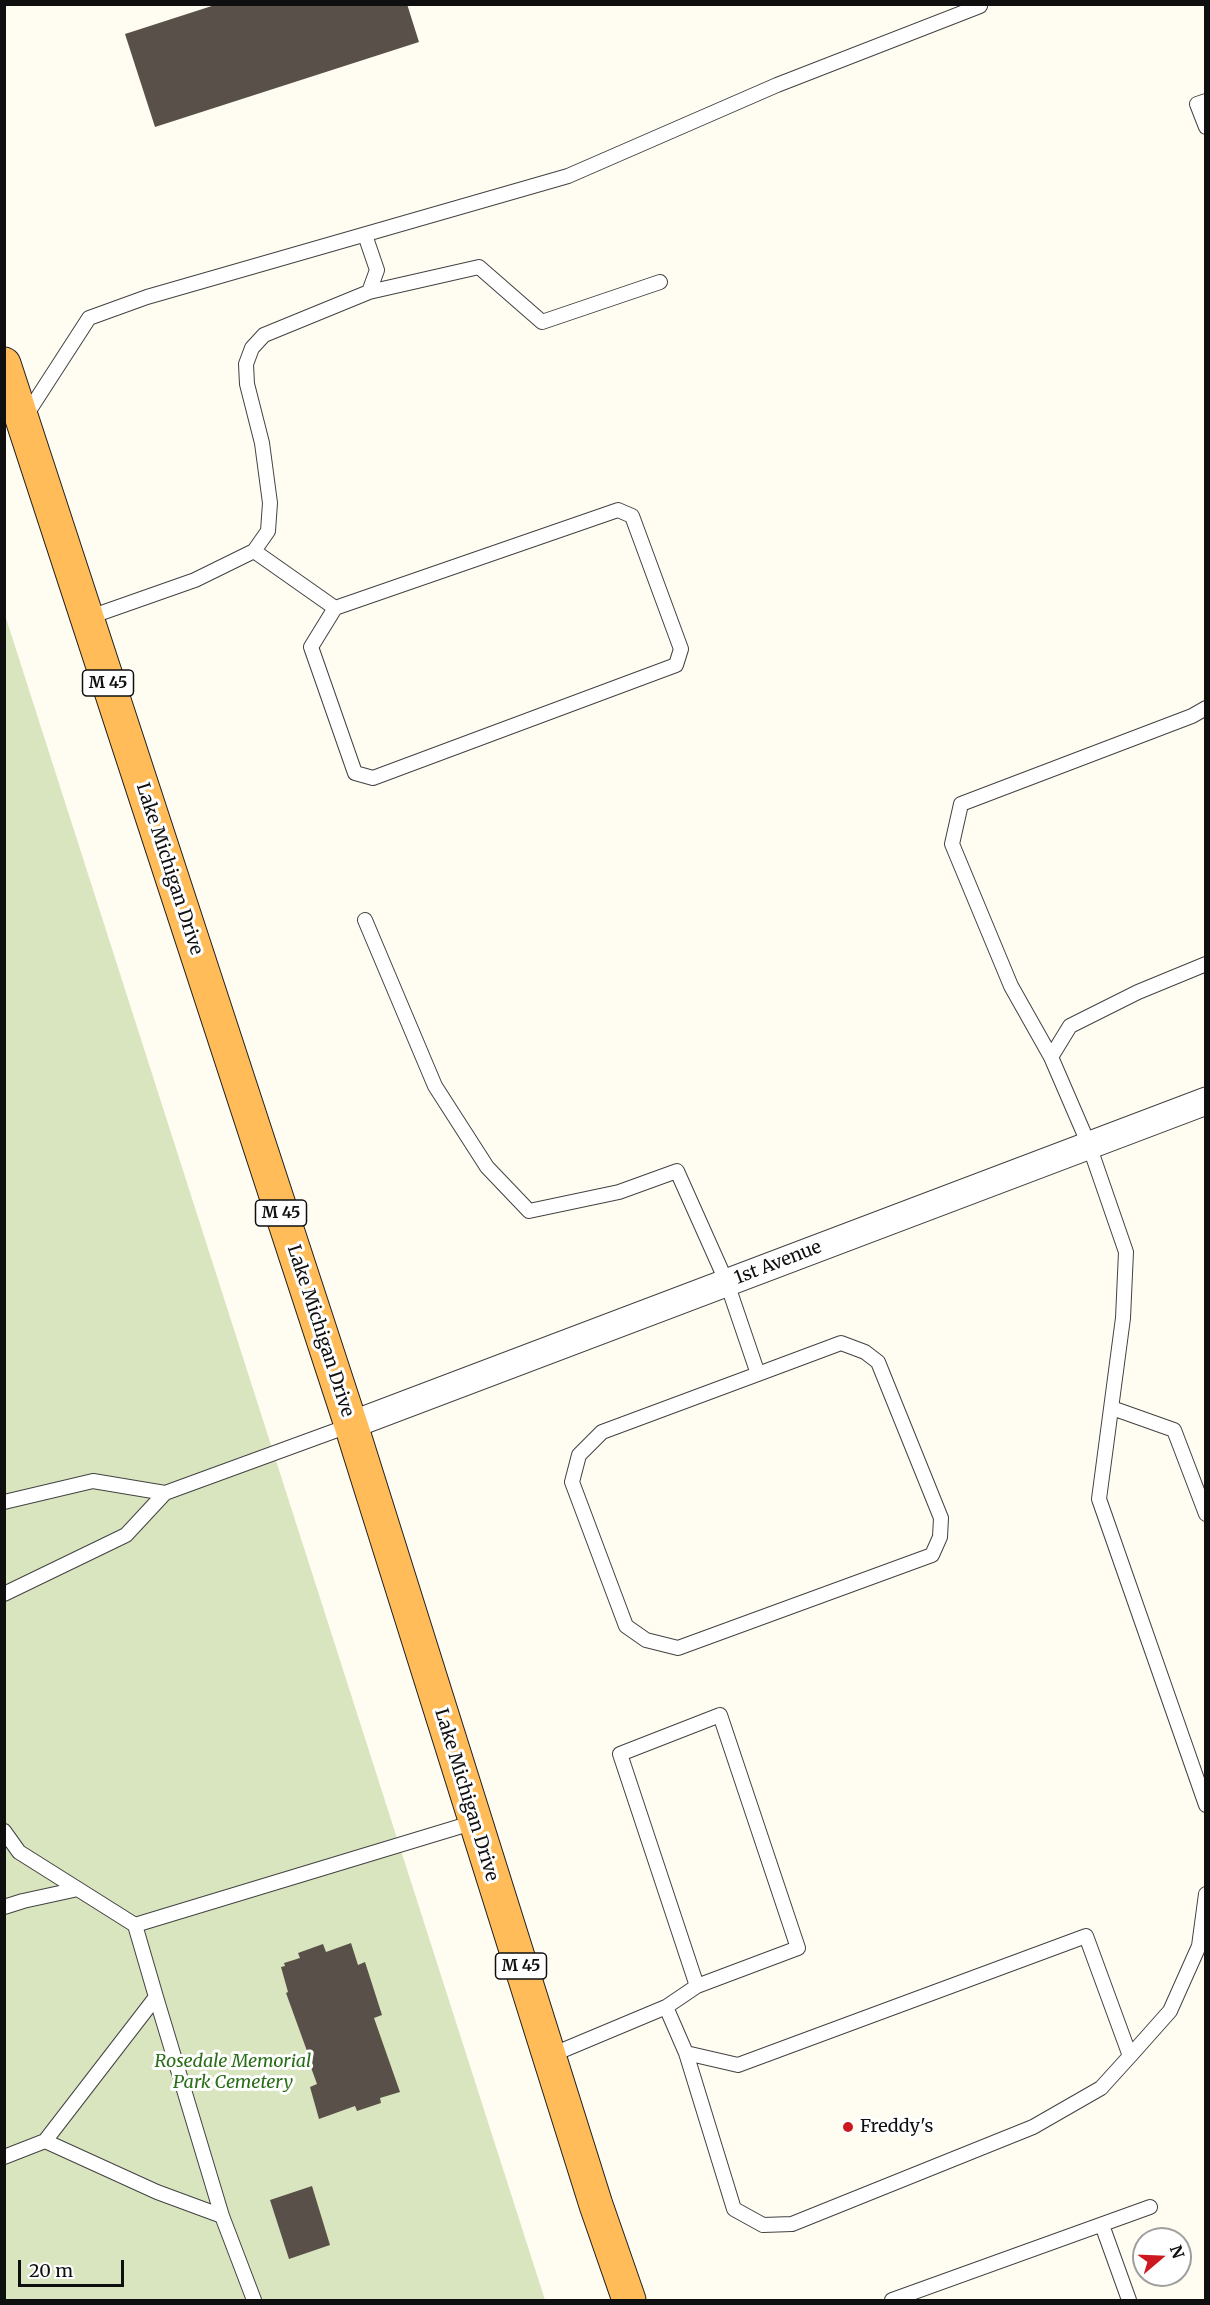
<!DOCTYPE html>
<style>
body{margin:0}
#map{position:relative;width:1210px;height:2305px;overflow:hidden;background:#fffcf1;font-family:Merriweather,serif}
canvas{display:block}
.frame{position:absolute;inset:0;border:6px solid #0f0f0f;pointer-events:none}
.north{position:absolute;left:1132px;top:2227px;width:60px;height:60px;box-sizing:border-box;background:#fff;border:2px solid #9f9f9f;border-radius:50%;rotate:71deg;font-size:16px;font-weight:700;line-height:24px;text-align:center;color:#0f0f0f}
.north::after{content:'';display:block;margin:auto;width:21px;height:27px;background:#ce1820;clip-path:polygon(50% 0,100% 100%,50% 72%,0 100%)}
.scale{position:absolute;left:18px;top:2260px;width:106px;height:27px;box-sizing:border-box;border:3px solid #0f0f0f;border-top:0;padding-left:8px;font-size:18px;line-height:21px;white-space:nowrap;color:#0f0f0f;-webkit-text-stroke:4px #fff;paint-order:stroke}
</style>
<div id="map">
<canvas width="1210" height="2305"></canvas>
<div class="frame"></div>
<div class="north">N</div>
<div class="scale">20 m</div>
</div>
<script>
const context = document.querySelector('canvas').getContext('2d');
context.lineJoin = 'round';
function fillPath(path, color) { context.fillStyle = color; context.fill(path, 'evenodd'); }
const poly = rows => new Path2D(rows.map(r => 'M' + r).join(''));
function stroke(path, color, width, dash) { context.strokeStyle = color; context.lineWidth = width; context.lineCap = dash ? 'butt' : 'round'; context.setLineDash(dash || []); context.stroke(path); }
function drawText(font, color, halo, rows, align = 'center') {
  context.font = font + ' Merriweather,serif'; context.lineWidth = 6; context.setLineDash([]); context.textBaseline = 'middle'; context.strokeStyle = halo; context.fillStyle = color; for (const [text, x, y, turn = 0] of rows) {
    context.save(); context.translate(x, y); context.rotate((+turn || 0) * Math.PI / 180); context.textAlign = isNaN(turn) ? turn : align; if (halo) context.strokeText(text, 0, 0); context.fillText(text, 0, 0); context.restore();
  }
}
fillPath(poly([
 [5,615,545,2300,5,2300]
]), '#d8e5bf');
fillPath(poly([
 [218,4,407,4,419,42,155,127,125,34],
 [351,1943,358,1965,365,1962,382,2015,374,2018,400,2092,380,2098,381,2103,357,2111,355,2106,319,2119,310,2087,317,2084,309,2062,311,2062,286,1993,288,1992,281,1967,285,1966,284,1963,300,1958,298,1953,323,1944,326,1952],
 [312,2186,330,2245,289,2259,270,2200]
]), '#59504a');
const service = poly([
 [1206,101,1197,104,1206,127],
 [369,292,479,267,542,322,660,282],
 [25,417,89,318,147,297,568,176,777,85,980,6],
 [254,551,335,608,618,510,632,516,681,649,676,665,373,778,355,773,311,647,335,608],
 [87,618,195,580,254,551,268,531,270,503,262,443,247,384,246,364,252,348,264,335,369,292,377,270,365,235],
 [1206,708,1192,716,961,804,952,844,1011,986,1051,1057,1089,1145,1126,1252,1123,1318,1099,1499,1206,1805],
 [365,920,435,1086,487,1167,529,1211,619,1192,677,1171,727,1283,758,1374,602,1432,579,1455,572,1482,626,1626,646,1640,678,1648,932,1555,940,1537,941,1518,878,1362,865,1352,841,1343,758,1374],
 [1051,1057,1070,1026,1138,992,1206,964],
 [1112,1408,1174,1430,1206,1514],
 [4,1502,93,1481,165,1493],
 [4,1594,126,1535,165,1493,351,1425],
 [4,1831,19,1852,135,1925,156,1997,45,2141,157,2192,222,2216,254,2300],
 [4,1907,23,1901,78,1889],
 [135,1925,475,1822],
 [156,1997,222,2216],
 [666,2007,697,1986,798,1948,720,1715,620,1754,697,1986],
 [686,2053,734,2209,763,2225,792,2224,1033,2127,1101,2088,1130,2056],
 [549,2056,666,2007,686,2053,738,2065,1086,1936,1130,2056,1170,2011,1199,1946,1206,1894],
 [4,2157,45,2141],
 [1102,2225,1129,2300],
 [892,2300,1150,2207]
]);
const minor = poly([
 [351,1425,1206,1101]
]);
const trunk = poly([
 [4,364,351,1425,596,2205,629,2300]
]);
stroke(service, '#424242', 16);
stroke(minor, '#424242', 29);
stroke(trunk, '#202020', 35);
stroke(service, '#fff', 14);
stroke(minor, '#fff', 27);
stroke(trunk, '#ffbc58', 33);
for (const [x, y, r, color] of [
 [848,2127,6,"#ce1820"]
]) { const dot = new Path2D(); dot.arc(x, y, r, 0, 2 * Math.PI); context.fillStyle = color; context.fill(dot); stroke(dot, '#fff', 2); }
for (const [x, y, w] of [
 [108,683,51],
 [281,1213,51],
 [521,1966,51]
]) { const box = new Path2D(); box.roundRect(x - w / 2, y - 13, w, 26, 4.5); context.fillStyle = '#fff'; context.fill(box); stroke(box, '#0f0f0f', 1.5); }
drawText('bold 16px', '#0f0f0f', null, [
 ["M 45",108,683],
 ["M 45",281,1213],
 ["M 45",521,1966]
]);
drawText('18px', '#0f0f0f', '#fff', [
 ["Lake Michigan Drive",169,869,72],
 ["1st Avenue",778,1263,-21],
 ["Lake Michigan Drive",320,1331,72],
 ["Lake Michigan Drive",466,1795,73]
]);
drawText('italic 18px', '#2a6e18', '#fff', [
 ["Rosedale Memorial",233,2062],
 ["Park Cemetery",233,2083]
]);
drawText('18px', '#0f0f0f', '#fff', [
 ["Freddy's",860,2127]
], 'left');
</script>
